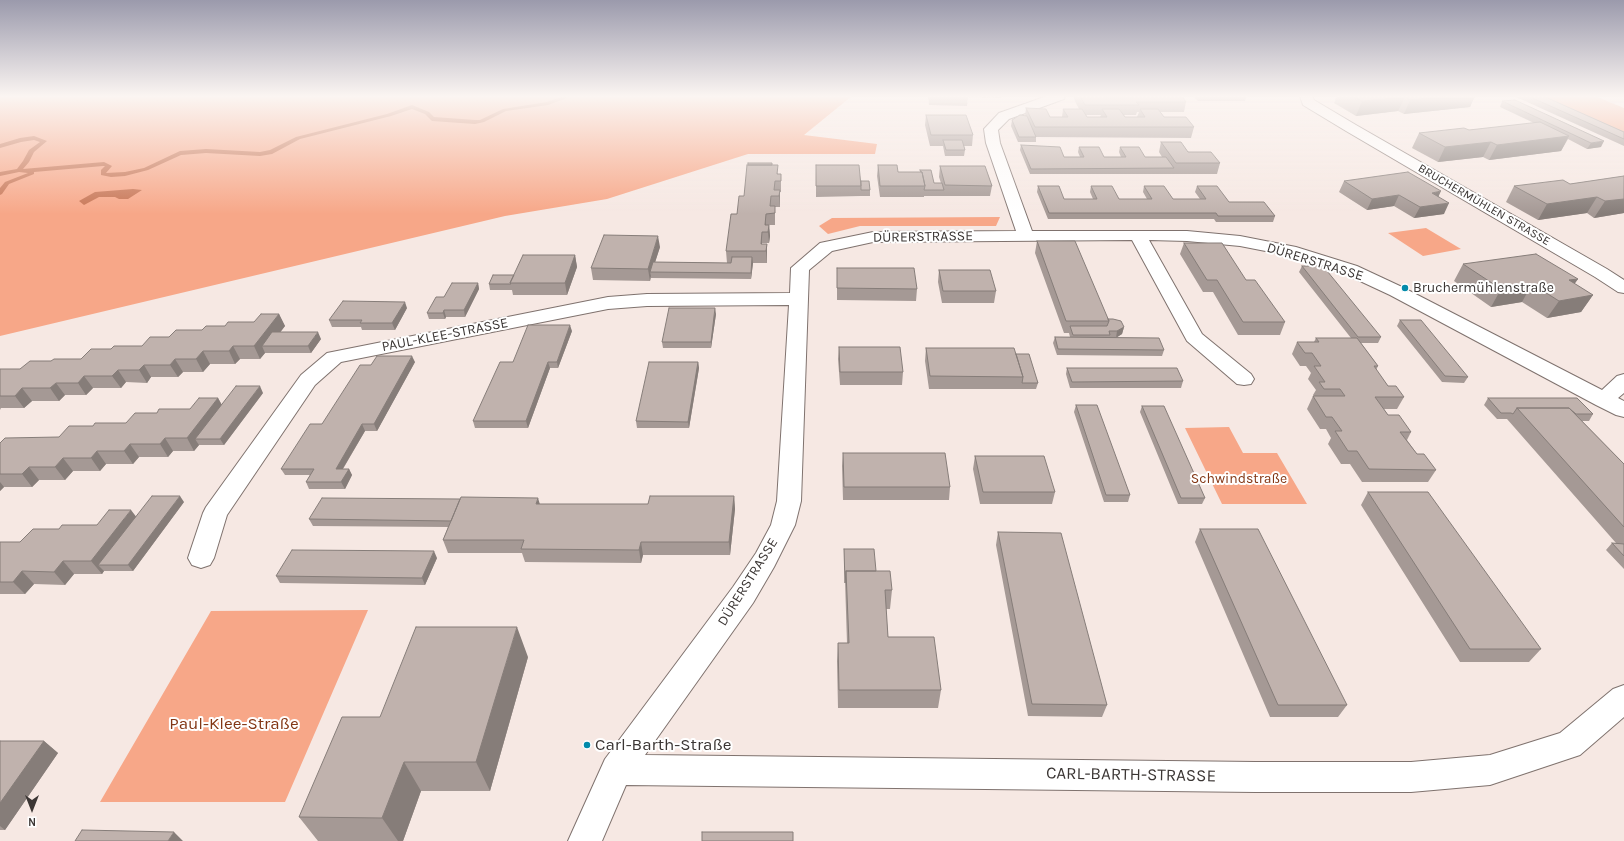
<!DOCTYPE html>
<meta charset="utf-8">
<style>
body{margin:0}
#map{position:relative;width:1624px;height:841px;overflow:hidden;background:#f6e8e3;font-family:Karla,sans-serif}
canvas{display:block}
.north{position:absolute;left:12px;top:789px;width:40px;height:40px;-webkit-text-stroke:3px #fff;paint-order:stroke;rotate:180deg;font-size:11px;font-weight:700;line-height:16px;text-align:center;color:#3b3634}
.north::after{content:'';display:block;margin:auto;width:14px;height:18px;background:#3b3634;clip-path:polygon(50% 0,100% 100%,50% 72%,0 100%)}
</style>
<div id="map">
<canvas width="1624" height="841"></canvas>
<div class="north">N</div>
</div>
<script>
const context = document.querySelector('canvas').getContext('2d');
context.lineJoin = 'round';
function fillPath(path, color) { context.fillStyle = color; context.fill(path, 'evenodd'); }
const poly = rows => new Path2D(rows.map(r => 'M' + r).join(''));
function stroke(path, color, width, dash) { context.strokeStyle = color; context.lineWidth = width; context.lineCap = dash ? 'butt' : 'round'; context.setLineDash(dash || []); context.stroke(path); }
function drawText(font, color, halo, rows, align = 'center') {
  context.font = font + ' Karla,sans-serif'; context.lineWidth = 4; context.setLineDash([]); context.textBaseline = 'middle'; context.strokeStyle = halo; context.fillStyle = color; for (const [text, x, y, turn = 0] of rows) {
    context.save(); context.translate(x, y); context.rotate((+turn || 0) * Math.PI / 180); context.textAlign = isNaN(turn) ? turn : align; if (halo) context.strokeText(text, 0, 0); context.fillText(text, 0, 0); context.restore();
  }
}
fillPath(poly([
 [0,96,852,96,804,135,877,144,875,154,748,154,607,199,505,216,0,336],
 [1529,96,1595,96,1624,108,1624,139],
 [1000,217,996,226,860,226,828,234,819,226,832,218],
 [1426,228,1461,249,1423,256,1388,233],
 [1229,427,1243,453,1277,453,1307,504,1222,504,1185,428],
 [368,610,285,802,100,802,211,611]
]), '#f7a788');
fillPath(poly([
 [133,189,142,190,128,199,119,199,115,197,99,197,84,205,79,201,95,192]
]), '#c77453');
fillPath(poly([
 [564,96,572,96,548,105,506,111,484,122,475,124,432,121,425,114,412,109,391,116,300,139,272,154,260,156,206,153,181,155,148,170,125,176,111,177,101,175,101,170,105,166,103,166,34,172,34,174,9,184,2,194,0,195,0,188,5,182,28,173,19,172,0,176,0,172,17,169,23,161,29,150,40,142,34,140,21,142,0,148,0,144,20,138,34,136,47,141,34,152,29,162,23,169,104,162,112,166,106,173,125,172,144,168,180,151,206,149,260,152,270,150,296,137,387,114,412,105,429,112,434,117,475,120,480,120,503,109,547,102,564,96]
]), '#c77453');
const minor = poly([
 [1047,96,1065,96,1064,99,1009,119,998,130,1000,143,1032,231,1187,231,1240,236,1296,247,1357,266,1402,287,1602,390,1617,376,1624,374,1624,393,1618,398,1624,401,1624,417,1616,415,1596,405,1390,295,1345,274,1286,255,1240,246,1187,241,1149,240,1202,334,1251,374,1254,379,1251,384,1244,385,1237,384,1187,341,1132,240,873,242,832,251,809,270,801,501,795,525,774,567,753,603,645,755,1255,762,1411,762,1490,755,1560,733,1613,689,1624,685,1624,717,1580,755,1490,785,1411,792,1255,792,626,785,602,841,568,841,605,759,733,587,756,553,771,525,777,501,789,305,647,306,608,309,341,362,315,385,227,515,214,558,210,565,201,568,192,565,188,558,203,513,206,507,301,375,327,353,608,297,647,294,790,293,791,268,820,243,873,232,1016,231,986,143,984,129,999,113,1047,96],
 [1300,96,1312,96,1314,100,1356,125,1607,269,1624,280,1624,293,1618,292,1595,277,1346,131,1303,105,1300,96]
]);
stroke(minor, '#7f726e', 2);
fillPath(minor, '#fff');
fillPath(poly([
 [928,96,1001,96,1001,98,968,97,967,106,929,105],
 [1075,96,1104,96,1105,98,1124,98,1123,96,1182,96,1186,102,1184,112,1160,112,1164,117,1194,127,1191,138,1036,137,1036,142,1018,142,1011,126,1012,120,1025,116,1026,108,1050,117,1062,117,1063,109,1079,109,1074,99],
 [1137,112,1139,112,1137,117,1125,117,1124,115,1136,115],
 [1086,115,1101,115,1100,117,1087,117],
 [1193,96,1247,96,1245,101,1198,101],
 [1337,96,1475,96,1470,107,1404,114,1398,111,1356,116,1334,103],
 [1514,96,1543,96,1624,132,1624,146],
 [1502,101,1601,147,1587,149,1568,139,1561,151,1489,160,1483,157,1438,162,1412,148,1419,133,1469,130,1534,123,1500,107],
 [926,115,973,135,972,146,964,146,965,150,964,156,945,156,943,146,930,146,925,125],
 [1161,142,1220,163,1217,174,1030,174,1020,150,1021,145,1064,157,1080,157,1078,152,1079,147,1104,157,1121,157,1119,152,1120,147,1145,157,1162,157,1159,152],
 [772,165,778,174,781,174,781,192,780,192,780,207,775,207,775,225,769,225,770,236,769,243,762,243,762,244,767,244,767,263,753,263,751,279,651,278,651,276,650,281,593,280,591,268,660,247,655,262,727,263,726,251,737,214,744,196],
 [816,165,861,181,870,190,870,196,861,196,816,197],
 [878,165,898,172,920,172,920,170,934,183,941,183,939,177,940,166,992,186,990,196,924,196,924,197,880,197,877,176],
 [1624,176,1624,213,1594,218,1587,213,1538,220,1506,202,1514,186,1570,184],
 [1344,181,1439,196,1444,214,1414,218,1394,206,1367,210,1339,192],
 [1038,186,1064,199,1093,199,1090,192,1091,186,1119,199,1147,199,1143,192,1144,186,1173,199,1200,199,1195,192,1197,186,1229,202,1275,216,1273,222,1216,222,1214,219,1048,219,1037,192],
 [1037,241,1108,319,1124,327,1122,334,1116,337,1164,350,1162,356,1057,355,1053,343,1055,337,1070,337,1069,333,1064,333,1035,253],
 [1184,243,1246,280,1285,322,1280,335,1238,335,1213,292,1203,292,1180,254],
 [575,255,577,267,567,295,513,295,512,290,490,290,489,284],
 [1463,264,1578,279,1574,284,1593,295,1581,312,1547,318,1522,302,1491,307,1454,281],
 [1302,266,1381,337,1378,343,1361,343,1378,366,1376,370,1388,386,1404,397,1397,409,1384,409,1388,415,1411,432,1407,440,1417,454,1436,470,1428,482,1362,482,1350,464,1341,464,1328,444,1331,438,1326,429,1320,429,1307,409,1313,396,1314,396,1313,395,1316,390,1308,379,1311,373,1306,366,1300,366,1292,354,1297,342,1314,342,1316,338,1351,338,1299,272],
 [837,268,917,289,916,301,837,300],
 [939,270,996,291,994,303,942,303,938,282],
 [478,283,479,289,465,317,446,317,445,319,429,319,427,313,444,297],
 [407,308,395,330,362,330,361,327,332,327,329,320],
 [279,314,285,326,280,332,321,339,311,353,265,353,260,359,240,359,235,364,210,364,203,372,183,372,178,377,151,377,147,383,126,382,121,388,93,388,86,395,65,395,59,401,32,401,24,408,1,408,0,410,0,369,20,369,51,361,81,359,111,349,142,346,169,337,225,326,254,322],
 [716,314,711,348,663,348,662,342],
 [1400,320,1468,377,1464,383,1442,382,1397,326],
 [572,331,558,368,550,368,528,428,475,428,473,421,513,362],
 [839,347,903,372,902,385,840,385,838,359],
 [926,348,1016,354,1038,383,1036,389,929,389,925,361],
 [415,362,377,431,365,431,343,469,349,469,352,475,345,489,309,489,306,482,310,475,285,475,281,469,322,424,371,365],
 [698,362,699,368,689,428,637,428,636,421],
 [1067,368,1183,381,1181,388,1070,388,1066,374],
 [263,393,224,445,199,445,194,451,173,451,168,457,139,457,133,464,106,464,100,471,73,471,65,480,39,480,32,487,4,487,0,491,0,443,59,437,93,426,126,423,157,413,190,409,218,398,222,405],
 [1488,398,1593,414,1589,421,1582,421,1624,464,1624,569,1606,550,1612,543,1616,543,1507,419,1497,419,1484,405],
 [1076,405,1130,495,1128,502,1104,502,1074,412],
 [1142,406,1205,498,1202,504,1178,504,1140,412],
 [843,453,950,487,949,500,843,500,842,466],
 [975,456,1055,492,1052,504,980,504,973,469],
 [1368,492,1541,649,1529,662,1460,662,1361,505],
 [734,496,735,509,730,555,643,555,641,563,525,562,522,553,448,553,443,540,448,527,313,526,309,519,540,504,648,504],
 [184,502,133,571,104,571,102,574,74,574,65,585,34,584,25,594,0,594,0,542,20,542,59,529,97,525,136,516],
 [1200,529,1347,705,1338,717,1270,717,1195,542],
 [998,532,1107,705,1102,717,1028,716,996,545],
 [844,549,876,571,892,590,890,609,886,609,888,637,941,690,938,708,838,708,837,661,838,643,847,643],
 [437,558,425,585,280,583,276,576],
 [528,657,490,791,421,791,403,841,318,841,299,817,380,717],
 [0,741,44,741,58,753,5,830,0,830]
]), '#a59995');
fillPath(poly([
 [1444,96,1475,96,1470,107,1404,114,1410,100],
 [1405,97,1398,111,1356,116,1362,101],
 [1569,136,1561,151,1489,160,1497,145],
 [1604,141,1601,147,1587,149,1591,143],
 [1491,142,1483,157,1438,162,1445,147],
 [780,190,780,207,779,196],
 [1441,191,1436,202,1432,193],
 [1399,195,1394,206,1367,210,1372,199],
 [1597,197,1587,213,1538,220,1547,204],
 [1624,199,1624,213,1594,218,1605,201],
 [1449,203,1444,214,1414,218,1420,207],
 [766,214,766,225,765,225],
 [769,225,770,236,769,243,768,232],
 [762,232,762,251,761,244],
 [658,236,660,247,652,272,650,272,651,276,650,281,648,269],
 [767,244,767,263,766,251],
 [575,255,577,267,567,295,565,283],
 [752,257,753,263,751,279,751,273],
 [1578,279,1566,296,1569,280],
 [478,283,479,289,465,317,464,310],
 [1532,284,1522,302,1491,307,1501,289],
 [1593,295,1581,312,1547,318,1559,301],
 [405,302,407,308,395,330,392,323],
 [715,308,716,314,711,348,711,342],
 [444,310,446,317,445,319,443,313],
 [279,314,285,326,270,346,262,346,265,353,260,359,254,346],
 [570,325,572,331,558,368,557,362],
 [1124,327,1122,334,1116,338,1117,331],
 [318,332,321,339,311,353,308,346],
 [233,346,240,359,235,364,229,351],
 [203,351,210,364,203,372,196,359],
 [412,356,415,362,377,431,374,424],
 [175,359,183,372,178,377,170,365],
 [548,362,550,368,528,428,526,421],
 [698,362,699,368,689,428,688,422],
 [144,365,151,377,147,383,139,370],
 [118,370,126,382,121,388,112,376],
 [84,376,93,388,86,395,78,383],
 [56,383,65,395,59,401,50,388],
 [260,386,263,393,224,445,220,439],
 [22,388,32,401,24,408,15,396],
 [218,398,225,411,195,439,199,445,194,451,187,438],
 [362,424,365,431,339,475,336,469],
 [165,438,173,451,168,457,160,444],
 [130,444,139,457,133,464,124,451],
 [97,451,106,464,100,471,91,458],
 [63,458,73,471,65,480,55,467],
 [29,467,39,480,32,487,22,474],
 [349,469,352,475,345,489,341,482],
 [0,482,4,487,0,491],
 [180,496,184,502,133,571,128,565],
 [734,496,735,509,730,555,729,542],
 [538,498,542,511,536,504],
 [131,510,141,523,98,565,104,571,102,574,91,561],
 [641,542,643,555,641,563,639,550],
 [434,551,437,558,425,585,422,578],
 [63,561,74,574,65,585,54,572],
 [22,571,34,584,25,594,13,582],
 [517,627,528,657,490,791,476,762],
 [44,741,58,753,5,830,0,826,0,803],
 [404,762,421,791,403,841,398,841,382,818],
 [174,832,183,841,168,841]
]), '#867d79');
const building = poly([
 [1080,96,1104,96,1105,98,1133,98,1132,96,1182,96,1186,102,1136,102,1139,105,1085,105,1080,96],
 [1352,96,1444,96,1410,100,1405,97,1362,101,1352,96],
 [1528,96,1543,96,1624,132,1624,139,1528,96],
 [1515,100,1604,141,1591,143,1502,101,1515,100],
 [1026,108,1046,109,1050,117,1068,117,1063,109,1082,109,1087,117,1107,117,1102,109,1119,109,1125,117,1145,117,1140,109,1158,109,1164,117,1186,117,1194,127,1035,127,1026,108],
 [926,115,966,115,973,135,931,135,926,115],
 [1020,115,1027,116,1036,137,1019,137,1012,120,1020,115],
 [1540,122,1569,136,1497,145,1491,142,1445,147,1419,133,1464,128,1469,130,1540,122],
 [943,140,962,140,965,150,946,150,943,140],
 [1161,142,1181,142,1188,152,1211,152,1220,163,1176,163,1161,142],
 [1021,145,1060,147,1064,157,1084,157,1079,147,1099,147,1104,157,1126,157,1120,147,1139,147,1145,157,1166,157,1174,168,1031,169,1021,145],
 [748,163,772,163,772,165,748,165,748,163],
 [747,165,778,165,777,174,781,174,781,181,775,181,774,190,780,190,779,196,771,196,770,206,775,206,775,213,766,214,765,225,769,225,768,232,762,232,761,244,767,244,766,251,726,251,731,214,737,214,739,196,744,196,747,165],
 [816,165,859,165,861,186,816,186,816,165],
 [878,165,897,165,898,172,922,172,925,186,880,186,878,165],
 [940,166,985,166,992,186,945,185,940,166],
 [920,170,931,170,934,183,942,183,944,190,924,190,925,186,922,172,921,172,920,170],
 [1408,172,1441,191,1432,193,1449,203,1420,207,1399,195,1372,199,1344,181,1408,172],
 [1624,176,1624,199,1605,201,1597,197,1547,204,1514,186,1563,180,1570,184,1624,176],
 [861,181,869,181,870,190,861,190,861,181],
 [1038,186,1059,186,1064,199,1097,199,1091,186,1112,186,1119,199,1152,199,1144,186,1164,186,1173,199,1206,199,1197,186,1217,186,1229,202,1264,202,1275,216,1218,216,1216,213,1049,213,1038,186],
 [604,235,658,236,648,269,591,268,604,235],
 [1037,241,1075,241,1109,321,1066,321,1037,241],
 [1184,243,1222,243,1246,280,1255,280,1285,322,1243,322,1217,280,1207,280,1184,243],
 [1536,254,1578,279,1569,280,1593,295,1559,301,1532,284,1501,289,1463,264,1536,254],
 [523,255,575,255,565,283,510,283,523,255],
 [732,257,752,257,751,273,650,272,653,262,731,263,732,257],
 [1302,266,1323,266,1381,337,1358,337,1302,266],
 [837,268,914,268,917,289,837,288,837,268],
 [939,270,990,270,996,291,943,291,939,270],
 [493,275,514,275,510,283,511,284,489,284,493,275],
 [452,283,478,283,464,310,444,310,443,313,427,313,436,297,444,297,452,283],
 [343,301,405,302,392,323,360,323,362,320,329,320,343,301],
 [669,308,715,308,711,342,662,342,669,308],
 [261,314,279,314,254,346,233,346,229,351,203,351,196,359,175,359,170,365,144,365,139,370,118,370,112,376,84,376,78,383,56,383,50,388,22,388,15,396,0,396,0,369,20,369,30,361,51,361,54,359,81,359,91,349,111,349,114,346,142,346,150,337,169,337,176,330,202,330,206,326,225,326,228,322,254,322,261,314],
 [1108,319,1113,319,1121,321,1124,327,1117,331,1109,331,1110,335,1073,335,1070,326,1107,326,1109,321,1108,319],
 [1400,320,1421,320,1468,377,1445,376,1400,320],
 [528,325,570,325,557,362,548,362,526,421,473,421,500,362,513,362,528,325],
 [272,332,318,332,308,346,262,346,272,332],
 [1055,337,1159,338,1164,350,1058,349,1055,337],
 [1316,338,1357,338,1378,366,1374,366,1388,386,1396,386,1404,397,1375,397,1388,415,1399,415,1411,432,1400,432,1417,454,1424,454,1436,470,1369,469,1357,451,1348,451,1335,431,1342,431,1332,417,1326,417,1313,396,1345,396,1340,389,1324,389,1319,382,1325,382,1314,366,1321,366,1312,353,1305,353,1297,342,1319,342,1316,338],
 [839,347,900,347,903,372,840,372,839,347],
 [926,348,1014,348,1023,377,930,376,926,348],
 [1016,354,1029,354,1038,383,1022,383,1023,377,1016,354],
 [377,356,412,356,374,424,362,424,336,469,349,469,341,482,306,482,314,469,281,469,310,424,322,424,360,365,371,365,377,356],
 [649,362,698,362,688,422,636,421,649,362],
 [1067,368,1177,368,1183,381,1072,382,1067,368],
 [236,386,260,386,220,439,195,439,236,386],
 [199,398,218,398,187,438,165,438,160,444,130,444,124,451,97,451,91,458,63,458,55,467,29,467,22,474,0,474,0,443,5,438,59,437,69,426,93,426,95,423,126,423,135,413,157,413,159,409,190,409,199,398],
 [1488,398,1577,398,1593,414,1576,414,1569,408,1517,408,1513,414,1511,413,1501,413,1488,398],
 [1076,405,1097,405,1130,495,1106,495,1076,405],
 [1142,406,1164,406,1205,498,1181,498,1142,406],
 [1517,408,1569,408,1624,464,1624,527,1517,408],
 [843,453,945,453,950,487,844,487,843,453],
 [975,456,1044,456,1055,492,983,492,975,456],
 [1368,492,1428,492,1541,649,1470,649,1368,492],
 [152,496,180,496,128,565,98,565,152,496],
 [650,496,734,496,729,542,641,542,639,550,521,549,524,540,443,540,461,497,538,498,536,504,648,504,650,496],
 [322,498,460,499,451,521,309,519,322,498],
 [109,510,131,510,91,561,63,561,54,572,22,571,13,582,0,582,0,542,20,542,33,529,59,529,62,525,97,525,109,510],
 [1200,529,1258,529,1347,705,1278,705,1200,529],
 [998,532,1061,533,1107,705,1032,704,998,532],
 [1612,543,1624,544,1624,556,1612,543],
 [844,549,874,549,876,571,846,571,845,583,844,549],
 [292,550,434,551,422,578,276,576,292,550],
 [846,571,890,571,892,590,885,590,888,637,934,637,941,690,839,690,838,643,849,643,846,571],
 [416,627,517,627,476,762,404,762,382,818,299,817,342,717,380,717,416,627],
 [0,741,44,741,0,803,0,741],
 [82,830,174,832,168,841,75,841,82,830],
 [702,832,793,832,793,841,702,841,702,832]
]);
fillPath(building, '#c0b2ad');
stroke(building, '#867d79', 1);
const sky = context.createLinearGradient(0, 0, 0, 214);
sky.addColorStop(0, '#9b9aac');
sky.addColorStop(0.45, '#fbf5f2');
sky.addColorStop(1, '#fbf5f200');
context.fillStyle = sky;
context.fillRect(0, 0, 1624, 214);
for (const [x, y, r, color] of [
 [1405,288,4,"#028aaa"],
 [587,745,4,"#028aaa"]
]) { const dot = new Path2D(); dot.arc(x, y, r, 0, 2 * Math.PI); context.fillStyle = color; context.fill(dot); stroke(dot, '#fff', 1.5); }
drawText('12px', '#3b3634', '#fff', [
 ["BRUCHERMÜHLEN STRASSE",1484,205,30]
]);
drawText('14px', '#3b3634', '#fff', [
 ["DÜRERSTRASSE",923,237,-1],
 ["DÜRERSTRASSE",1315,262,17],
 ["PAUL-KLEE-STRASSE",445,335,-11],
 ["DÜRERSTRASSE",748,582,-58]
]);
drawText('14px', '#3b3634', '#fff', [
 ["Bruchermühlenstraße",1413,288]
], 'left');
drawText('14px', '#833614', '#fff', [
 ["Schwindstraße",1239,479]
]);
drawText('17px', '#833614', '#fff', [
 ["Paul-Klee-Straße",234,724]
]);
drawText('17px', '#3b3634', '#fff', [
 ["Carl-Barth-Straße",595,745]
], 'left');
drawText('17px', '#3b3634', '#fff', [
 ["CARL-BARTH-STRASSE",1131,775,1]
]);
</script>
